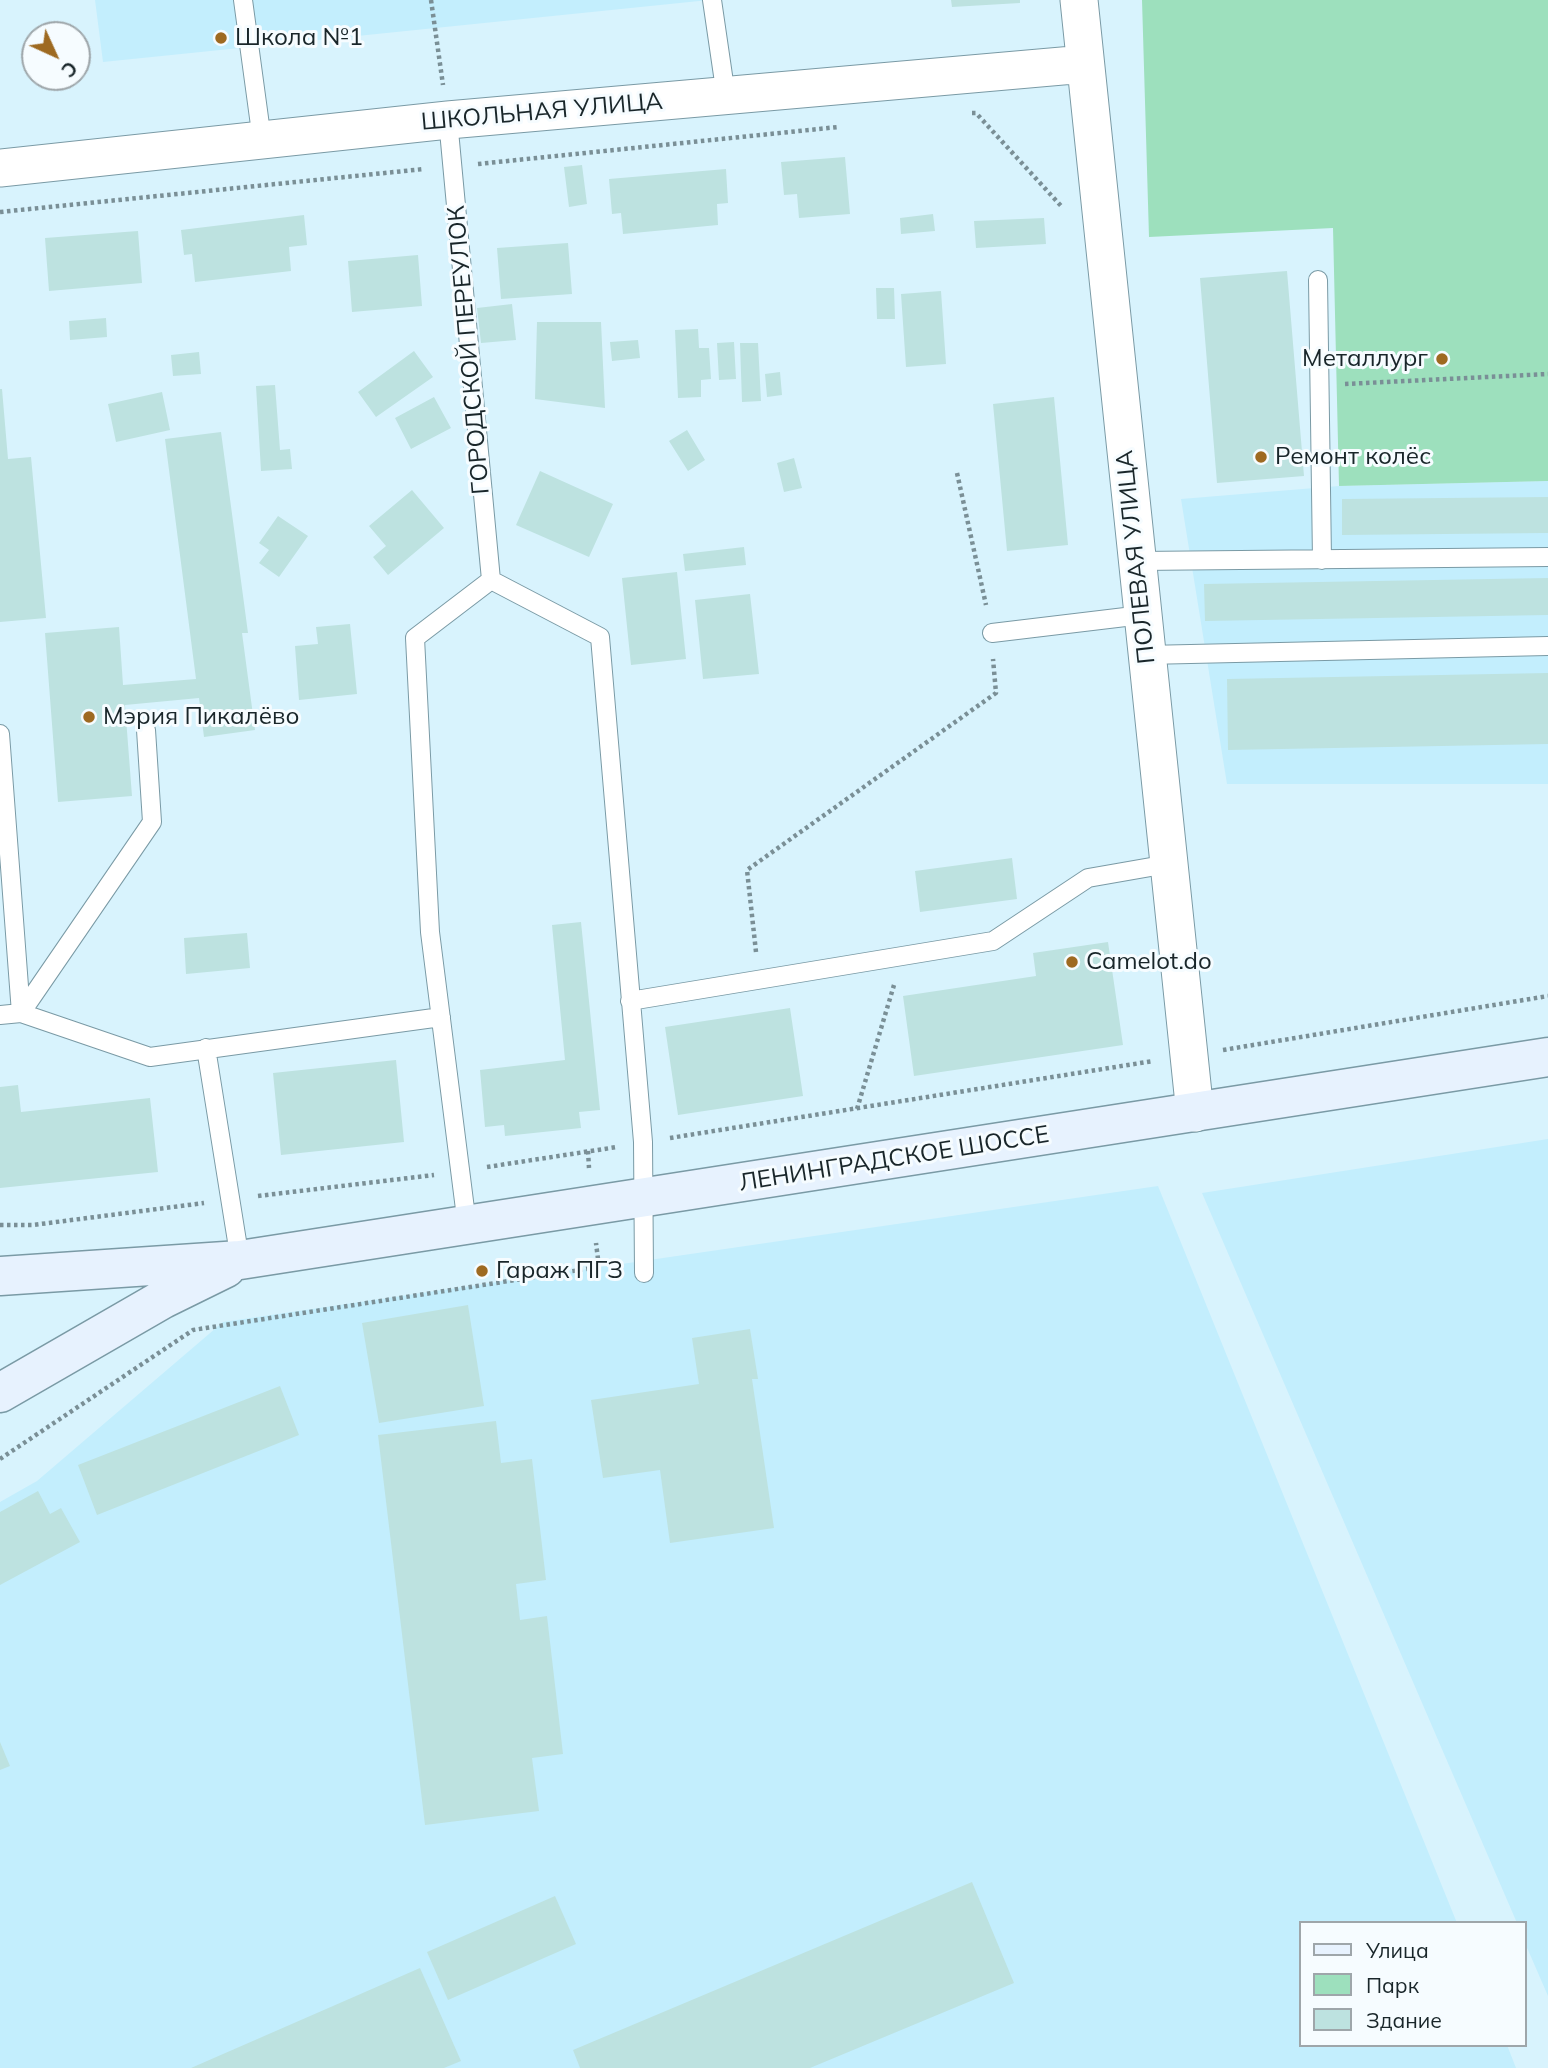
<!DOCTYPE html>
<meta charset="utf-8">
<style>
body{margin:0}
#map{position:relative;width:1548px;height:2068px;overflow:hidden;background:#d8f3fd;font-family:Mulish,sans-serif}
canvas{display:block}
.legend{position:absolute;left:1299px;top:1921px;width:228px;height:126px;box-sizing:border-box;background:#f6fcff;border:2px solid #9ea6aa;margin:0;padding:9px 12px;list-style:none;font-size:21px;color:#19262a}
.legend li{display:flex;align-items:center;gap:14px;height:35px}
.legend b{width:35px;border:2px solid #9ea6aa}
.north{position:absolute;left:21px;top:21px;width:70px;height:70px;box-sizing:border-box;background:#f6fcff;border:2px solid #9ea6aa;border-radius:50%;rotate:135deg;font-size:19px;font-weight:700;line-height:28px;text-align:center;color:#19262a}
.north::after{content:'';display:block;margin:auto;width:24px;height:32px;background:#9e6a21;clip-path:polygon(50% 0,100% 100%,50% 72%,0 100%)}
</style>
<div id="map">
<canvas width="1548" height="2068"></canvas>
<ul class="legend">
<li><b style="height:9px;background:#e7f2fe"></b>Улица</li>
<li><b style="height:19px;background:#9de0bd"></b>Парк</li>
<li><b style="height:19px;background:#bde2e0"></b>Здание</li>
</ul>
<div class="north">С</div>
</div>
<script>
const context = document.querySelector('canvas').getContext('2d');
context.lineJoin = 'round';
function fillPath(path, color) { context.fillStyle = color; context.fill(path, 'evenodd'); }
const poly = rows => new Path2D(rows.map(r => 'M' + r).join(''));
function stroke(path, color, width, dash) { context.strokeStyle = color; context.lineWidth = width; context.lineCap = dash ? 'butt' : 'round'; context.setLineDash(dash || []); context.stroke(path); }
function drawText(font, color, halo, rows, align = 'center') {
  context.font = font + ' Mulish,sans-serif'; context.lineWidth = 6; context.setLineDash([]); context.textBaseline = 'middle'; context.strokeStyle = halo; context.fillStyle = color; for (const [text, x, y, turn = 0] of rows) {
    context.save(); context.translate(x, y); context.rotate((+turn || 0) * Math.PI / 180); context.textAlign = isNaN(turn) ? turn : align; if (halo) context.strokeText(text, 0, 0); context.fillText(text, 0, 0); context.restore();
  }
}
fillPath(poly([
 [95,0,709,0,103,62],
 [1548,481,1548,784,1227,784,1181,499,1339,486],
 [1548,1139,1548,1996,1525,1943,1525,1923,1517,1923,1202,1193],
 [1158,1186,1457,1923,1301,1923,1301,2045,1507,2045,1516,2068,0,2068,0,1502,37,1481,223,1322]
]), '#c3eefd');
fillPath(poly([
 [1142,0,1548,0,1548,481,1339,486,1333,228,1149,237]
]), '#9de0bd');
fillPath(poly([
 [951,0,1020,0,1020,3,952,7],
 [845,157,850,214,799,218,797,194,784,195,781,162],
 [582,165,587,204,569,207,564,167],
 [726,169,728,203,717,204,718,225,623,234,621,213,612,214,609,179],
 [933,214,935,231,901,234,900,218],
 [304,215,307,245,289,247,291,271,195,282,192,254,184,255,181,230],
 [1044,218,1046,244,976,248,974,221],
 [138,231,142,283,49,291,45,238],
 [568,243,572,294,501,299,497,248],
 [418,255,422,306,352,312,348,261],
 [1287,271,1304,476,1217,483,1200,278],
 [876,288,894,288,895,319,877,319],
 [941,291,946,364,906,367,901,294],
 [512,304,516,340,481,343,477,308],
 [106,318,107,337,70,340,69,321],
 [537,322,601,322,605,408,535,399],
 [698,329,699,348,709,348,711,379,701,380,701,397,678,398,675,330],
 [638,340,640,358,612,361,610,342],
 [734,342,736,379,719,380,717,343],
 [740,343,758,343,761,401,742,402],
 [414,351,433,377,376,417,358,392],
 [199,352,201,374,173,376,171,355],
 [780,372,782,395,767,397,765,374],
 [275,385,280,450,290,449,292,469,261,471,256,386],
 [0,389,2,389,8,459,31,457,46,618,0,622],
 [162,392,170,430,116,442,108,404],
 [434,397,451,428,411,449,395,418],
 [1054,397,1068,545,1007,551,993,404],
 [687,430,705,460,688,471,669,441],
 [221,432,248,633,242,633,255,730,204,737,199,698,125,705,132,796,58,802,45,633,119,627,123,685,196,679,165,439],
 [794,458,802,488,784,492,777,463],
 [540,471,613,504,589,557,516,525],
 [412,490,444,528,388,575,373,557,386,546,369,526],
 [1548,497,1548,533,1342,535,1342,499],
 [278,516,308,536,279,577,259,563,269,550,259,543],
 [744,547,746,565,685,571,683,554],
 [677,572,686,659,631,665,622,578],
 [1548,578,1548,615,1205,621,1204,584],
 [750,594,759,674,703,679,695,600],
 [350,624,357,694,299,700,295,646,318,644,316,627],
 [1548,673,1548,744,1228,750,1227,679],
 [1012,858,1017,899,920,912,915,871],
 [581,922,600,1110,579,1112,581,1128,505,1136,504,1125,485,1127,480,1070,565,1060,552,925],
 [247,933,250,968,186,974,184,938],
 [1108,942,1123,1045,914,1076,903,996,1036,976,1033,953],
 [790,1008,803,1096,678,1115,665,1027],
 [396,1060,404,1142,281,1155,273,1073],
 [18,1085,21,1112,150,1098,158,1172,0,1188,0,1087],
 [468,1305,484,1406,379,1423,362,1323],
 [750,1329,758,1379,752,1379,774,1528,670,1543,660,1470,603,1478,591,1400,699,1384,692,1338],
 [280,1386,299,1435,97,1515,78,1465],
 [496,1421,501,1463,532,1459,546,1580,516,1584,520,1620,547,1616,563,1754,532,1758,539,1811,425,1825,378,1435],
 [38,1491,50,1514,61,1508,80,1542,0,1585,0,1512],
 [0,1742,10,1766,0,1770],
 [972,1882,1014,1983,810,2068,580,2068,573,2050],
 [555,1896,576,1944,448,2000,427,1952],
 [420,1968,461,2061,444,2068,191,2068]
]), '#bde2e0');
const lane = poly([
 [243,0,262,140],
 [712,0,726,96],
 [448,120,491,580],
 [1318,280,1322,560],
 [1138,561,1548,557],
 [491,580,600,637,643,1142,644,1273],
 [992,633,1142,615],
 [1146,655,1548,646],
 [0,734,21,1013],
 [630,1001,993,941,1088,878,1168,864],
 [21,1013,152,822,146,730],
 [0,1015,21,1013,150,1057,441,1017],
 [206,1048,240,1260],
 [467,1225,430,932,415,638,491,580]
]);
const street = poly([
 [1079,0,1195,1113],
 [0,168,448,120,1085,64]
]);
const secondary = poly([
 [0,1276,240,1260,1548,1057],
 [0,1393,163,1299,226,1268]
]);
stroke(lane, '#7a9aa5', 20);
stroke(street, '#7a9aa5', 39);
stroke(secondary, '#7a9aa5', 41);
stroke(poly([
 [431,0,443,85],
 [972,113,976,113,1062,207],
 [478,164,838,127],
 [0,212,424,169],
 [1345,384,1548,374],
 [957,473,986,605],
 [756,952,747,870,996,693,993,659],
 [1223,1050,1548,996],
 [857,1109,894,985],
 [670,1138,1153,1061],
 [588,1151,589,1168],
 [487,1167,617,1147],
 [258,1196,434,1175],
 [0,1225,33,1225,204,1203],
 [0,1459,193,1330,599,1267,596,1243]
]), '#7a8f96', 4.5, [3.5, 3.5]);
stroke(lane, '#fff', 18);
stroke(street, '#fff', 37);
stroke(secondary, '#e7f2fe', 38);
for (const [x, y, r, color] of [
 [221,38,7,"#9e6a21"],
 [1442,359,7,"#9e6a21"],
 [1261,457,7,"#9e6a21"],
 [89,717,7,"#9e6a21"],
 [1072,962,7,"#9e6a21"],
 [482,1271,7,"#9e6a21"]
]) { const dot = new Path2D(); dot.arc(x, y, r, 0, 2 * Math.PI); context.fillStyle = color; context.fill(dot); stroke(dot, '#f6fcff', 2.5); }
drawText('24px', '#19262a', '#f6fcff', [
 ["Школа №1",235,38],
 ["Металлург",1428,359,"right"],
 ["Ремонт колёс",1275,457],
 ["Мэрия Пикалёво",103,717],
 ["Camelot.do",1086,962],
 ["Гараж ПГЗ",496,1271]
], 'left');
drawText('24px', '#19262a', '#f6fcff', [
 ["ШКОЛЬНАЯ УЛИЦА",542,112,-5],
 ["ГОРОДСКОЙ ПЕРЕУЛОК",469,350,-95],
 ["ПОЛЕВАЯ УЛИЦА",1136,557,-96],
 ["ЛЕНИНГРАДСКОЕ ШОССЕ",894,1159,-9]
]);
</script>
